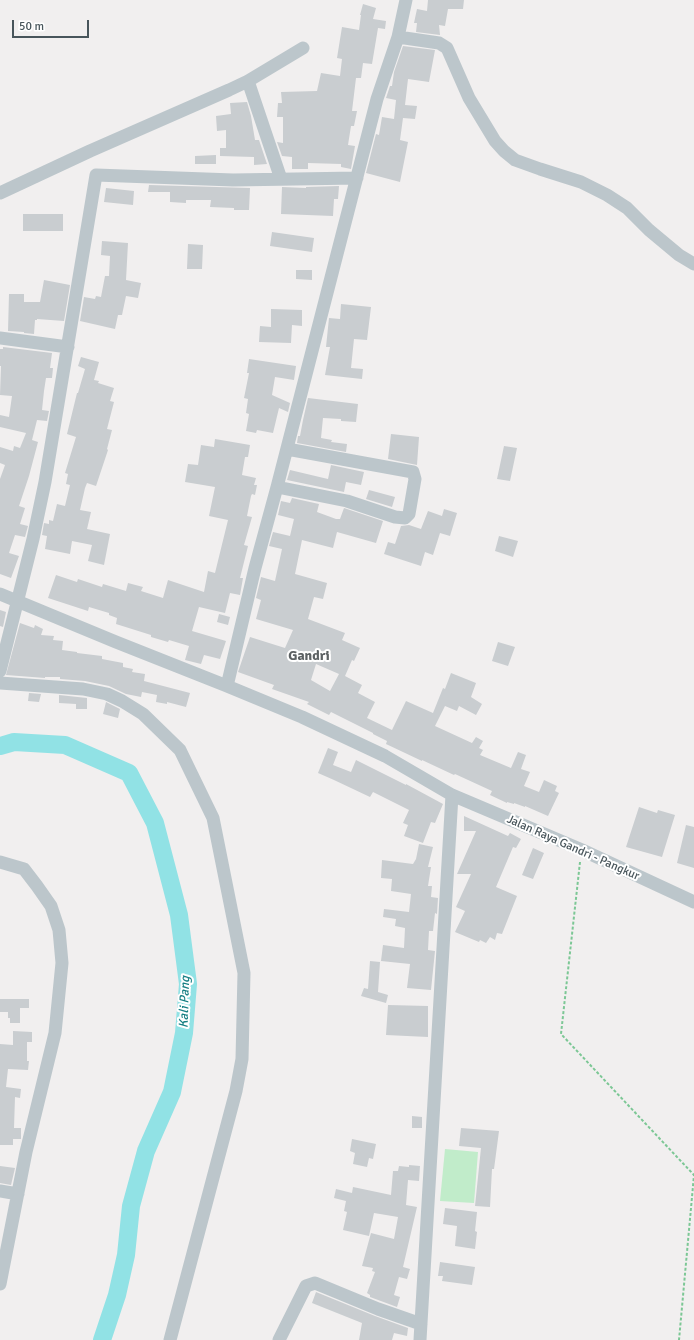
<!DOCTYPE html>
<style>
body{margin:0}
#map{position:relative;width:694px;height:1340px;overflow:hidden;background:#f1efef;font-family:Signika,sans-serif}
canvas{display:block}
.scale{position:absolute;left:12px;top:20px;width:77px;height:18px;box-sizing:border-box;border:2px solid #48555b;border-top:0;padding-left:5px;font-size:12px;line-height:14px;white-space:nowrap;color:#48555b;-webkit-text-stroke:3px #fff;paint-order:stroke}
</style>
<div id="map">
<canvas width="694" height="1340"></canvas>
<div class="scale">50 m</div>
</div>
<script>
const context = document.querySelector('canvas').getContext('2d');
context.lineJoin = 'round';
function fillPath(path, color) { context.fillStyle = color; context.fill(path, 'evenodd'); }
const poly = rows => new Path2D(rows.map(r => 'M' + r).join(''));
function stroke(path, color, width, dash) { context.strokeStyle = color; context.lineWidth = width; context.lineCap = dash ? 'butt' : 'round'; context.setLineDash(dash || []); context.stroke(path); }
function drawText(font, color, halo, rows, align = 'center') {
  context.font = font + ' Signika,sans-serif'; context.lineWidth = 4; context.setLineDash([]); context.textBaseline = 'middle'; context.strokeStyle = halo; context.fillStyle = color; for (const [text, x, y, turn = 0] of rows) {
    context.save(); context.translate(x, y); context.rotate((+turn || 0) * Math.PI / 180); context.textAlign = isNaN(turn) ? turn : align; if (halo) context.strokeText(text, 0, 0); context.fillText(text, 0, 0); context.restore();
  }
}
fillPath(poly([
 [445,1149,478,1152,474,1203,440,1201]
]), '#c1ecca');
stroke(poly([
 [0,746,14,742,65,745,129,773,155,823,179,915,188,984,184,1033,172,1092,146,1151,131,1206,126,1255,117,1295,102,1340]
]), '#91e2e5', 18);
fillPath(poly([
 [428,0,464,0,463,9,448,9,445,26,439,25,440,35,416,32,417,23,414,23,417,9,427,11],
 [363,4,376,8,373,19,386,21,385,29,378,28,372,64,363,63,361,78,356,78,352,111,357,111,354,126,351,126,348,145,355,146,351,169,341,167,341,164,308,163,308,169,292,169,292,157,282,156,277,142,283,143,283,117,277,117,278,103,282,103,281,92,317,91,321,73,340,76,342,59,337,58,342,27,359,30,361,15,360,15],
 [403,46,435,50,429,82,408,79,405,105,417,106,415,119,403,118,400,140,408,142,400,182,366,173,376,134,379,135,382,117,394,119,396,100,386,98,390,86,392,86,394,72],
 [247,102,251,116,255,140,259,140,267,164,254,165,254,157,220,156,220,148,226,148,226,130,217,131,216,116,231,114,230,103],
 [216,155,216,164,195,164,195,156],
 [149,185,250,188,249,210,234,210,234,208,210,207,211,200,186,200,186,203,170,202,170,192,148,192],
 [339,186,338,199,334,199,333,216,281,214,282,187,306,188,306,187],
 [106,188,134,191,133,205,104,202],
 [23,214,63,214,63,231,23,231],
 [272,232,314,238,312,252,270,246],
 [102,241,128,243,126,280,141,283,138,298,126,296,122,315,118,315,115,329,80,321,84,297,95,299,96,296,101,297,105,276,109,276,110,256,101,255],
 [188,244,203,245,202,269,187,269],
 [296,270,312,270,312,280,296,279],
 [44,280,70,285,64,321,37,319,37,320,35,320,34,334,24,333,24,332,8,331,9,294,24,294,24,302,40,302],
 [341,304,371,307,367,340,354,339,351,368,363,369,362,379,325,375,330,347,326,347,329,318,340,319],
 [271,309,302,310,302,326,292,325,291,343,259,342,260,326,271,327],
 [3,347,52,353,50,368,53,368,52,378,46,378,44,391,42,410,49,411,47,421,37,420,32,440,38,442,29,476,19,506,25,508,20,524,28,526,25,537,15,535,9,553,19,556,11,578,0,574,0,479,5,465,0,463,0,447,13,451,14,446,20,448,26,433,0,427,0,415,9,417,12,396,0,395,1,366,0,366,0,349,3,349],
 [81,357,99,362,94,380,99,381,98,383,114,388,110,401,114,402,107,429,112,430,107,449,108,450,96,486,87,483,85,488,80,510,91,512,87,529,110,534,104,565,88,561,92,545,72,541,70,554,45,549,47,536,42,535,44,523,49,524,49,520,53,521,57,504,65,506,70,485,66,484,68,474,65,473,76,437,67,434,77,393,78,393,85,369,78,366],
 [249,359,296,366,294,380,275,377,272,395,290,403,288,412,279,408,273,433,257,430,256,433,246,431,249,414,246,413,248,399,244,398,249,373,247,373],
 [308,398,358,404,356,422,341,421,341,419,323,418,321,438,332,440,331,442,347,444,346,452,297,443,298,436,300,436,303,420],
 [391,434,419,437,417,465,388,459],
 [215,439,250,445,248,457,245,457,242,475,256,478,254,485,257,485,255,495,252,494,251,496,247,516,252,517,244,545,248,546,240,578,243,578,240,595,230,593,225,613,199,607,192,631,226,641,220,659,204,655,201,664,185,660,189,646,169,640,168,642,151,637,151,635,116,624,117,618,109,615,109,613,89,607,88,611,48,598,56,575,77,582,78,579,102,587,103,584,126,591,128,583,143,587,141,591,163,598,168,580,204,592,208,571,215,573,228,520,209,516,215,487,185,482,188,464,198,465,201,445,214,447],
 [504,446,517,448,510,481,497,479],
 [331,465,364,472,361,485,346,482,344,492,287,480,290,470,328,479],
 [369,490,395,497,392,507,366,499],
 [292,498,319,504,317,512,336,519,340,519,344,508,383,521,376,543,337,532,333,548,302,540,295,574,327,583,323,599,314,597,308,619,345,633,342,640,360,648,354,661,352,660,345,676,362,685,358,693,375,702,367,718,392,730,406,701,433,713,443,688,445,689,451,673,476,683,471,697,482,704,476,715,459,706,457,711,445,706,435,726,472,743,476,737,483,741,479,748,483,750,480,755,511,768,518,752,526,755,521,769,530,772,524,786,539,792,544,780,557,786,555,791,559,793,548,816,525,806,525,807,514,803,514,804,507,802,507,803,490,795,492,791,455,774,454,775,422,760,422,761,386,744,387,741,373,734,373,733,331,712,329,715,307,704,309,702,272,689,274,685,238,672,250,637,285,648,293,630,256,619,261,600,256,598,261,577,275,581,282,549,269,546,273,532,290,536,294,519,278,515,281,501,290,503],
 [316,664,339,674,330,691,311,680],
 [444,509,457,513,450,536,440,533,433,555,425,552,421,566,384,554,388,542,395,544,401,526,409,525,421,529,428,511,442,516],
 [499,536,518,541,513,557,495,551],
 [0,610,6,612,3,627,0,626],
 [219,614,230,617,228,625,217,622],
 [20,623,34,628,35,625,43,629,41,635,54,636,53,640,63,641,62,650,77,652,77,653,102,656,102,659,123,663,123,667,133,669,132,672,145,674,144,681,190,693,186,707,167,702,167,704,156,702,157,695,142,692,141,697,126,694,109,686,85,681,60,679,60,677,45,677,45,678,6,675],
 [498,642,515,647,508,666,492,661],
 [29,693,41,694,39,702,28,701],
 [59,695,87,698,87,709,76,709,76,704,59,703],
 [106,702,120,709,118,718,103,714],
 [328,748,338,752,333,765,351,772,356,760,406,785,406,784,443,804,435,823,431,822,423,843,404,836,408,825,403,823,409,810,373,792,370,797,334,780,318,773],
 [639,807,657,813,658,810,675,815,662,857,626,847],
 [464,816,508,836,510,833,521,839,516,848,513,847,496,887,517,896,502,934,497,933,495,940,490,937,486,943,480,940,479,942,455,932,465,911,456,907,471,874,457,874,476,831,464,831],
 [686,825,694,827,694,868,677,863],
 [419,844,433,847,428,867,431,867,428,886,432,886,431,897,438,898,437,914,435,913,433,931,429,931,428,950,435,951,431,990,407,988,410,964,381,961,383,945,404,948,405,928,395,926,396,919,383,917,384,909,409,912,411,894,391,891,392,879,381,878,382,860,413,864,416,859],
 [533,848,544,853,533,879,522,875],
 [370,961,380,962,378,992,388,995,386,1003,361,996,364,988,368,989],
 [0,999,29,999,29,1008,20,1008,20,1023,10,1023,10,1018,8,1018,8,1012,0,1012],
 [388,1005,428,1006,428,1037,386,1035],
 [13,1031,32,1032,32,1042,27,1042,27,1061,29,1061,28,1070,8,1069,6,1087,21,1089,20,1098,15,1097,14,1128,21,1128,21,1139,13,1139,13,1145,0,1145,0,1044,13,1045],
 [412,1116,422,1117,422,1128,412,1128],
 [461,1128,499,1131,494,1169,492,1169,490,1207,475,1206,481,1148,459,1146],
 [352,1139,376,1144,373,1159,369,1158,367,1167,353,1164,355,1153,350,1151],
 [409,1165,420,1166,419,1181,408,1180,406,1205,417,1207,403,1267,410,1269,407,1279,399,1277,394,1295,400,1297,397,1307,370,1297,370,1295,367,1293,375,1272,372,1271,373,1268,362,1266,371,1233,394,1239,398,1217,374,1213,369,1236,343,1230,347,1212,344,1211,346,1201,334,1198,336,1189,352,1193,353,1187,391,1195,393,1171,398,1171,399,1166,409,1167],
 [0,1166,15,1168,11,1185,0,1183],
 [445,1208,477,1212,475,1231,477,1232,475,1249,455,1246,457,1226,443,1224],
 [440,1262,475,1267,472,1285,442,1281,443,1276,438,1276],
 [316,1292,375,1316,408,1328,407,1336,394,1333,392,1340,359,1340,362,1323,312,1303]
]), '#c9cdd0');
stroke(poly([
 [580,862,561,1034,694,1175,679,1340]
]), '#7cc795', 2, [3, 2]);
stroke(poly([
 [406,0,398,37,377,99,277,487,255,568,227,686,302,717,385,756,452,795,582,850,694,902],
 [398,37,439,43,447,48,469,98,495,141,504,151,515,160,540,169,581,182,607,195,627,208,649,230,679,255,694,264],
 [248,81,281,179],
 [0,193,90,151,229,90,248,81,303,48],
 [0,338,68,347],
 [277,487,347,501,395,517,405,518,409,514,415,479,413,472,287,449],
 [0,594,116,642,227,686],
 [0,671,33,539,45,482,96,175,233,180,357,178],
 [0,683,83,689,107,694,122,701,143,714,180,750,213,818,244,973,242,1059,236,1091,170,1340],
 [0,862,24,869,37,886,51,906,59,930,62,963,55,1033,26,1152,0,1284],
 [0,1191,18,1194],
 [279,1340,306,1286,315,1283,378,1309,421,1324],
 [420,1340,452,795]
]), '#bcc6cb', 13);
drawText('12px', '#48555b', '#fff', [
 ["Jalan Raya Gandri - Pangkur",573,848,24]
]);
drawText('italic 13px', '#167f83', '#fff', [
 ["Kali Pang",185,1002,-88]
]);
drawText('bold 14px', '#5c6163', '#fff', [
 ["Gandri",309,656]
]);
</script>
